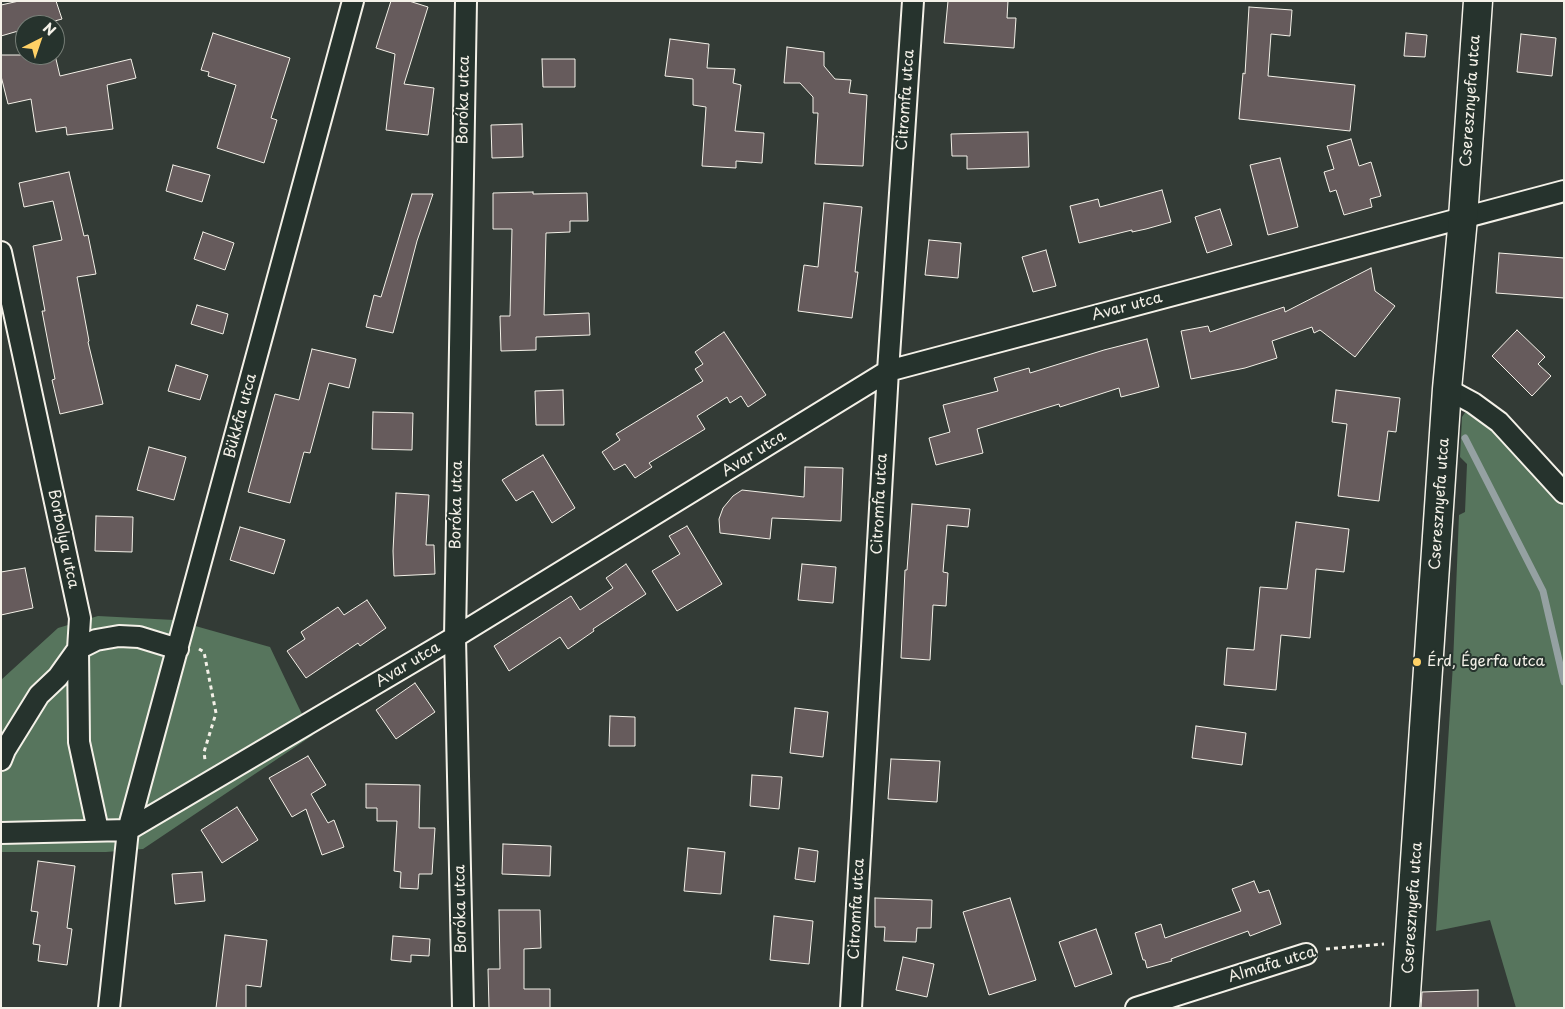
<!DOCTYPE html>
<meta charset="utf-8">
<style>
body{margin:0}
#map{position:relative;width:1565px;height:1009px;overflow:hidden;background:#333b36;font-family:"Playpen Sans",sans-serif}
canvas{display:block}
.frame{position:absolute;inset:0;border:2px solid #f4f1e8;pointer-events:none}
.north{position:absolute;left:15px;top:15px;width:50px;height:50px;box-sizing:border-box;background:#26332d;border:1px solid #787f78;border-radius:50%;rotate:41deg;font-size:14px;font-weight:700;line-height:20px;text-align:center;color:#f4f1e8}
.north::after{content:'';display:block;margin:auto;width:18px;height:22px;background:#ffd166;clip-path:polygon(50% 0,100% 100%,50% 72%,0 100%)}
</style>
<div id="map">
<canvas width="1565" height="1009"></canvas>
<div class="frame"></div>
<div class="north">N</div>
</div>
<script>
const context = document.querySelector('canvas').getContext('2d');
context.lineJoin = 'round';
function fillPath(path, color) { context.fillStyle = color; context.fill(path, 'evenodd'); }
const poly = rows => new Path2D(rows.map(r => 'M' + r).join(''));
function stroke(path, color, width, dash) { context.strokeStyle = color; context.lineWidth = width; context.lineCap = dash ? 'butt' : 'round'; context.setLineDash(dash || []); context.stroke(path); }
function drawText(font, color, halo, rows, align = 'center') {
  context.font = font + ' "Playpen Sans",sans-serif'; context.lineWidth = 4; context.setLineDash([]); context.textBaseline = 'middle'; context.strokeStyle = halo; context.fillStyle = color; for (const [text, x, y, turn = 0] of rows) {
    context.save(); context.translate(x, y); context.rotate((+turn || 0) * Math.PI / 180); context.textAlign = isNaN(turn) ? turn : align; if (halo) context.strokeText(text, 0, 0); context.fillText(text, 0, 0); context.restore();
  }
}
fillPath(poly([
 [1466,411,1482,418,1564,503,1564,1008,1516,1008,1490,920,1436,931,1453,664,1459,515,1465,512,1467,464,1460,457,1462,417],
 [98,616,174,620,270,647,299,708,313,735,143,849,106,852,1,852,1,680,58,628]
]), '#57755d');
stroke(poly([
 [1465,438,1543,591,1564,682]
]), '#95a1a2', 7);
const building = poly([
 [19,1,56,1,62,19,40,25,25,25,25,29,1,36,1,5,19,1],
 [391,1,409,1,428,7,404,84,434,88,428,135,386,130,395,54,376,48,391,1],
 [948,1,1008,1,1007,18,1016,18,1014,48,944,43,948,1],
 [1249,7,1292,10,1290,36,1271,34,1268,76,1355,85,1350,131,1239,119,1243,73,1245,74,1249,7],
 [213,33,290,58,271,118,277,120,264,163,217,148,236,85,208,76,209,72,201,70,213,33],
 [1406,33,1427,35,1425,57,1404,56,1406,33],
 [1521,34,1556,38,1552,76,1517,72,1521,34],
 [670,39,709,44,707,68,735,69,733,83,741,85,735,131,764,133,762,163,736,161,736,168,702,166,706,107,693,105,693,79,665,76,670,39],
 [787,47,824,52,824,66,835,79,851,80,849,93,867,95,863,166,815,164,818,113,813,113,813,97,800,83,784,83,787,47],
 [1,55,55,55,60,76,131,59,136,78,107,85,113,129,67,135,66,127,36,132,31,99,8,104,1,76,1,55],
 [542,59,575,59,575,87,543,87,542,59],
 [522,124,523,157,492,158,491,125,522,124],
 [1028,132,1029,167,967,169,967,156,952,156,951,134,1028,132],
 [1351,139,1359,166,1371,162,1381,196,1370,199,1372,207,1344,215,1336,190,1330,192,1324,172,1334,169,1327,146,1351,139],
 [1280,158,1298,227,1268,235,1250,165,1280,158],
 [173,165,210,175,202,202,166,191,173,165],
 [69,172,84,236,88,235,96,274,77,277,89,341,88,342,103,404,60,414,52,380,55,379,42,311,45,311,33,246,62,240,53,201,24,207,19,183,69,172],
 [1162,190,1171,222,1146,229,1132,232,1132,230,1079,243,1070,206,1098,199,1100,207,1162,190],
 [533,192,533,194,587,193,588,221,570,221,570,232,546,233,544,315,589,313,590,335,536,337,536,350,501,351,500,316,510,316,512,229,493,229,493,193,533,192],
 [412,194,433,194,417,241,393,333,366,327,374,295,381,297,412,194],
 [824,203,862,207,855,272,858,272,852,318,798,311,804,265,818,267,824,203],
 [1220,209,1232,245,1207,253,1195,217,1220,209],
 [203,232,234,243,225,270,194,259,203,232],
 [929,240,961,243,958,278,925,275,929,240],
 [1046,250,1056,286,1033,292,1022,257,1046,250],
 [1499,253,1564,258,1564,298,1496,293,1499,253],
 [1371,268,1375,291,1395,306,1355,357,1320,330,1314,333,1312,327,1272,341,1277,358,1245,368,1191,379,1181,331,1208,326,1210,332,1284,307,1285,312,1371,268],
 [197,305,228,314,223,334,191,324,197,305],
 [1517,330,1545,357,1538,364,1551,376,1532,396,1492,356,1517,330],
 [724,332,766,395,748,407,741,396,730,403,727,397,697,416,705,429,649,463,652,467,635,478,625,464,614,470,602,452,620,440,616,434,703,381,695,369,703,364,695,352,724,332],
 [1147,339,1159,387,1121,397,1119,388,1060,407,1059,404,977,429,983,453,936,465,929,438,950,432,943,405,998,391,994,378,1029,368,1030,373,1104,350,1147,339],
 [312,349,356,359,349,388,329,383,310,453,304,452,290,503,248,492,275,394,299,400,312,349],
 [176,365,208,375,200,400,168,391,176,365],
 [563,390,564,425,536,425,535,391,563,390],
 [1336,390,1400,398,1396,432,1388,431,1379,501,1338,496,1347,424,1332,422,1336,390],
 [373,412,413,413,412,450,372,449,373,412],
 [149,447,186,457,174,500,137,490,149,447],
 [543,455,575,508,552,523,533,491,516,501,502,480,543,455],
 [805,467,843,468,841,521,772,518,770,539,720,533,719,519,723,508,733,496,742,490,804,497,805,467],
 [396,493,429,495,426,545,434,545,435,574,394,576,393,551,396,493],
 [912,504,970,509,968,527,947,525,943,572,948,573,946,606,933,605,930,660,901,658,905,570,907,570,912,504],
 [96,516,133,517,132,552,95,551,96,516],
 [1296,522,1349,529,1344,572,1316,569,1310,638,1281,635,1276,690,1224,685,1227,648,1254,650,1260,587,1287,589,1296,522],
 [687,526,722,584,677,611,652,571,680,554,669,536,687,526],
 [240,527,285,540,274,574,230,560,240,527],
 [626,564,646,594,593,629,594,631,568,649,560,637,509,671,494,646,571,596,580,610,613,588,606,578,626,564],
 [802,564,836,567,833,603,798,600,802,564],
 [25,568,33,608,1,615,1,572,25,568],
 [367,600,386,628,360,646,358,643,306,678,287,651,305,639,301,632,338,607,344,615,367,600],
 [415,683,435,712,396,739,376,710,415,683],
 [795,708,828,712,823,757,790,753,795,708],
 [610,716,635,717,635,746,609,746,610,716],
 [1196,726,1246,733,1242,765,1192,758,1196,726],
 [308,756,326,785,311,794,328,823,334,820,344,847,322,855,306,809,292,817,269,778,308,756],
 [891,759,940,761,937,802,888,799,891,759],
 [752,775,782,777,779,809,750,806,752,775],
 [366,784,420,785,419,828,435,828,432,874,419,874,418,889,400,888,401,872,394,871,397,821,377,821,377,808,366,808,366,784],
 [237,807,258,840,222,863,201,830,237,807],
 [503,844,551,846,550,876,502,874,503,844],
 [688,848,725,852,721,894,684,891,688,848],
 [799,848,818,851,815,882,795,879,799,848],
 [38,861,75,866,67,928,72,929,67,965,38,961,40,945,33,944,38,912,31,911,38,861],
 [202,872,205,901,175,904,172,874,202,872],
 [1254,881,1259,893,1269,890,1281,924,1250,936,1248,931,1171,959,1172,961,1147,968,1145,960,1143,960,1135,933,1161,924,1165,938,1241,911,1232,889,1254,881],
 [875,898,932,900,931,928,917,928,916,942,884,941,885,927,875,927,875,898],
 [1010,898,1036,980,989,995,963,912,1010,898],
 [499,910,540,910,541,948,524,949,524,989,550,989,550,1008,489,1008,488,969,500,969,499,910],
 [774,916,813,921,809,964,770,960,774,916],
 [1096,929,1112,974,1075,987,1059,942,1096,929],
 [225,935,267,940,261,987,246,985,246,1008,216,1008,225,935],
 [393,936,430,939,429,956,411,955,411,962,391,960,393,936],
 [903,957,934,964,927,997,896,990,903,957],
 [1478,990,1478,1008,1421,1008,1422,992,1478,990]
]);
fillPath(building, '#665b5c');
stroke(building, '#f4f1e8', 1);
const street = poly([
 [1,252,80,618,78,649,79,742,98,830],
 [1447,389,1473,403,1499,422,1564,493],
 [1,760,5,750,39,695,58,677,78,649,96,640,119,636,139,637,178,649],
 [1,833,128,830,455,637,888,371,1564,191],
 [109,1008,128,830,353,1],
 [463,1008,455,637,466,1],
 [851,1008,888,371,913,1],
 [1136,1008,1306,954]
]);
const secondary = poly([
 [1405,1008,1447,389,1463,218,1478,1]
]);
stroke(street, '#f4f1e8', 24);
stroke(secondary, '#f4f1e8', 31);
stroke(poly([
 [199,649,204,652,216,713,204,752,205,760],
 [1326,949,1384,944]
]), '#f4f1e8', 3, [4, 4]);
stroke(street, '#26332d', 20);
stroke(secondary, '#26332d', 28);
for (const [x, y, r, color] of [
 [1417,662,5,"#ffd166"]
]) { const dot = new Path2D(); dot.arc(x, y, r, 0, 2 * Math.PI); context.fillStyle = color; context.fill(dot); stroke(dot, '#26332d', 2); }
drawText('15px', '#f4f1e8', '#26332d', [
 ["Boróka utca",464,100,-89],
 ["Citromfa utca",906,100,-86],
 ["Cseresznyefa utca",1471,101,-86],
 ["Avar utca",1127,307,-15],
 ["Bükkfa utca",241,416,-75],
 ["Avar utca",754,454,-32],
 ["Citromfa utca",880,504,-87],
 ["Cseresznyefa utca",1440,504,-86],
 ["Boróka utca",457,505,-89],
 ["Borbolya utca",63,539,78],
 ["Avar utca",408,665,-31],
 ["Cseresznyefa utca",1413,908,-86],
 ["Boróka utca",461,909,-91],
 ["Citromfa utca",857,909,-87],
 ["Almafa utca",1272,965,-17]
]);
drawText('15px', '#f4f1e8', '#26332d', [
 ["Érd, Égerfa utca",1427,662]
], 'left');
</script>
